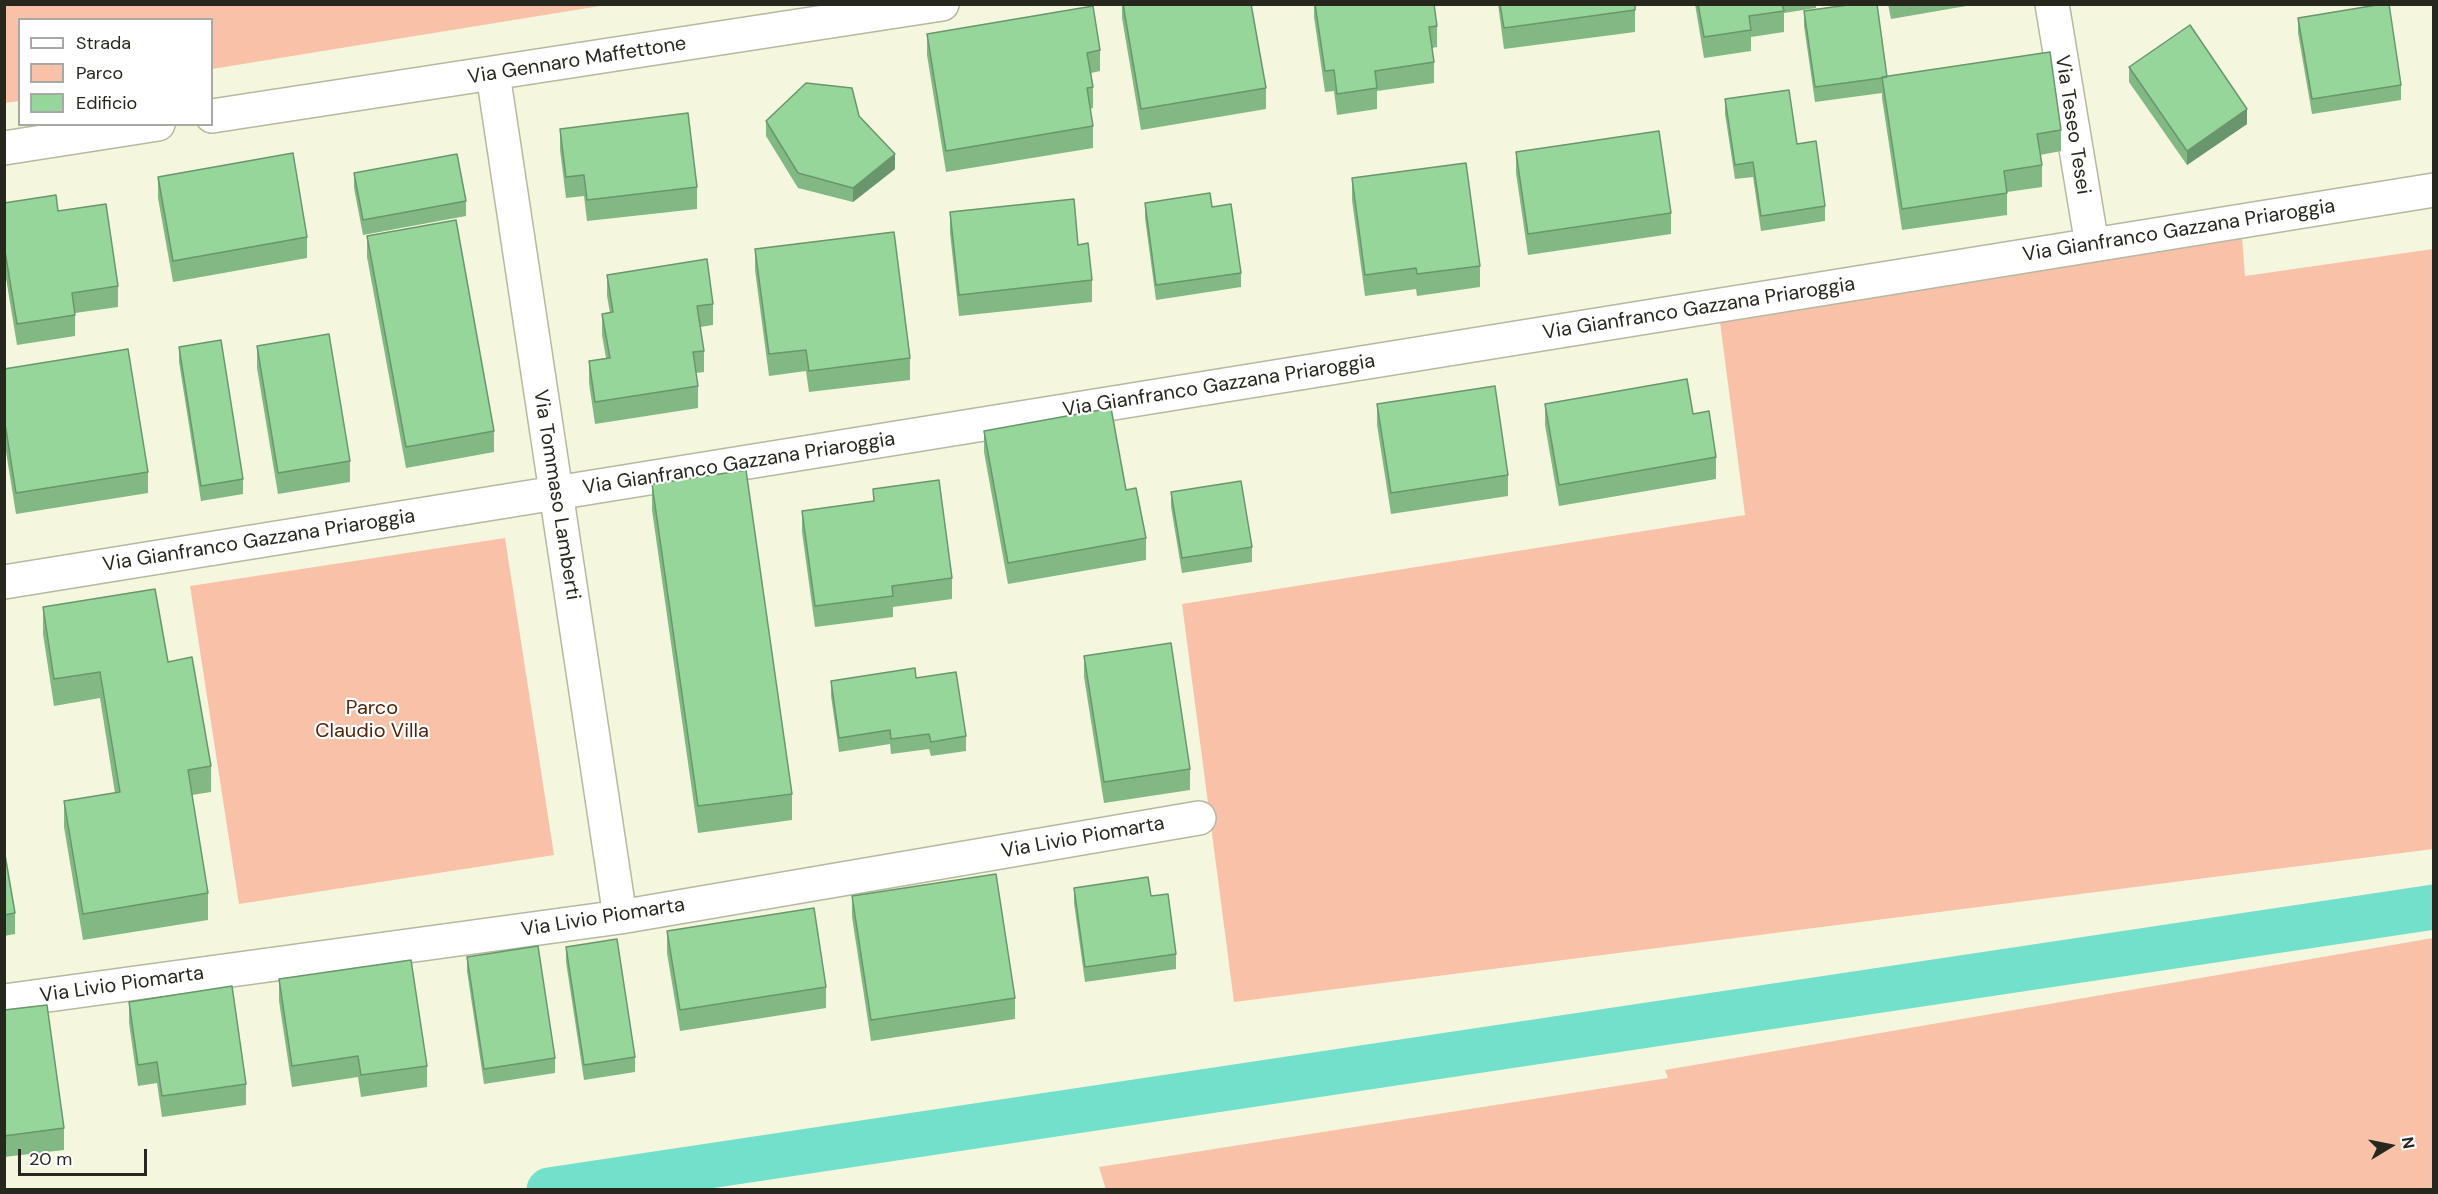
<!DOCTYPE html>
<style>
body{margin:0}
#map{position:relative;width:2438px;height:1194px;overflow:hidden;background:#f4f7de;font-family:"DM Sans",sans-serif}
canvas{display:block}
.frame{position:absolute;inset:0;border:6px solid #26271d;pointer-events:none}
.legend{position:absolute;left:18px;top:18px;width:195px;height:108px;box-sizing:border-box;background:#fff;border:2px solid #a8a9a5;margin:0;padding:8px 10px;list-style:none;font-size:18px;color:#26271d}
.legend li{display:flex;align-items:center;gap:12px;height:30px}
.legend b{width:30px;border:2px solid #a8a9a5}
.north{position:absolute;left:2360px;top:1116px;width:60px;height:60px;-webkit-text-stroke:4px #fff;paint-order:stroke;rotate:80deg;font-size:16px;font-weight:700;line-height:24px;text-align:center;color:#26271d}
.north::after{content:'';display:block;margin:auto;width:21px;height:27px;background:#26271d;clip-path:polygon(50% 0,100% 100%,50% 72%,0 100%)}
.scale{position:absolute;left:18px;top:1149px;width:129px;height:27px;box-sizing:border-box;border:3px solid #26271d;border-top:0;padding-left:8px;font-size:18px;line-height:21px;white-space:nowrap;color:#26271d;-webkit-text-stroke:4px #fff;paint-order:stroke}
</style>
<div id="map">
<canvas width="2438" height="1194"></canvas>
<div class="frame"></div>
<ul class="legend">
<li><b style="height:8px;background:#fff"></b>Strada</li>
<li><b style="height:16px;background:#f8c1a8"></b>Parco</li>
<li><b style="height:16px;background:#96d69a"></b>Edificio</li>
</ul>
<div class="north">N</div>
<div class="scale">20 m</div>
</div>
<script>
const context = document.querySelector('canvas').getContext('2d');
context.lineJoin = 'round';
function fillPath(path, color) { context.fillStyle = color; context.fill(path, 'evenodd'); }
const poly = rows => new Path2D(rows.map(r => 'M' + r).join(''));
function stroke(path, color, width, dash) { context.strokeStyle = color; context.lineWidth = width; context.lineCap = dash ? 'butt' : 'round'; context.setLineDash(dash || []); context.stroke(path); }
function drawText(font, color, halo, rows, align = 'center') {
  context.font = font + ' "DM Sans",sans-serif'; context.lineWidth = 4.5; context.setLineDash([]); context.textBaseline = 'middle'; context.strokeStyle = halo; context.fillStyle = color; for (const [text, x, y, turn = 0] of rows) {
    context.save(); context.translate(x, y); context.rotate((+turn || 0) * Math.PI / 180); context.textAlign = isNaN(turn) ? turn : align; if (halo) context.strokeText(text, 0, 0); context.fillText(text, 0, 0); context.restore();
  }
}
fillPath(poly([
 [5,4,606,4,606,5,212,69,212,20,20,20,19,101,5,103],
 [2242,237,2245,276,2433,249,2433,849,1234,1002,1182,604,1745,515,1720,322],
 [505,538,554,855,239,904,190,586],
 [2433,938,2433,1189,1106,1190,1099,1167,1668,1078,1665,1070]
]), '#f8c1a8');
stroke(poly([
 [549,1190,2434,907]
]), '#72e0cb', 45);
const minor = poly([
 [2052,4,2092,245],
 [493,74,620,917],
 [212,116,942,4],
 [4,148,158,124],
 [4,582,2434,190],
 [4,1001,620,917,1199,818]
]);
stroke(minor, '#b6b9a1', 36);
stroke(minor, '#fff', 33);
fillPath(poly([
 [1122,4,1251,4,1266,88,1266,109,1141,130,1122,18],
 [1314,4,1434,4,1437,26,1437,47,1432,48,1434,62,1434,83,1377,91,1377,109,1337,115,1334,91,1325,92,1314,17],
 [1498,4,1635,4,1635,32,1504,49],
 [1695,4,1816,4,1816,8,1784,13,1784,32,1751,37,1751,51,1704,58],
 [1888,4,1978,4,1891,19],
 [1804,11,1887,77,2061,130,2061,151,2040,155,2042,165,2042,187,2007,192,2007,215,1902,230,1882,98,1882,93,1815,102,1804,26],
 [2298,18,2401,85,2401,100,2312,114,2298,33],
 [927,34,1100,50,1100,71,1091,73,1093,87,1093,108,1090,109,1093,126,1093,148,946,172,927,55],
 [2129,67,2247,124,2187,165,2129,82],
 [1725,99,1797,144,1825,206,1825,221,1761,231,1753,177,1735,179,1725,114],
 [859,116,895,169,853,202,798,188,766,136,766,121],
 [560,129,697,187,697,209,587,221,584,196,566,198,560,150],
 [1516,152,1671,213,1671,234,1528,255,1516,173],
 [354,173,466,201,466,216,363,235,354,188],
 [158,177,307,237,307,258,173,282,158,198],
 [1352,178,1480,266,1480,287,1417,296,1416,289,1365,296,1352,200],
 [4,203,58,211,118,286,118,307,75,313,75,336,17,345,4,266],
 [1145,203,1212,207,1241,273,1241,287,1156,300,1145,218],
 [950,212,1078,245,1092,280,1092,302,959,316,950,233],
 [367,236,494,431,494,452,406,468,367,257],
 [755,249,910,358,910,380,809,392,806,371,769,376,755,270],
 [607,275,713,304,713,325,700,327,704,351,704,372,696,373,698,386,698,408,595,424,589,383,589,361,606,358,602,335,602,314,610,313,607,296],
 [257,346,350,461,350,482,278,494,257,368],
 [179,347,243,479,243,494,201,501,179,362],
 [4,369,148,472,148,493,16,514,4,439],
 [1377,404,1508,475,1508,496,1391,514,1377,425],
 [1545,404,1693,414,1716,457,1716,479,1559,506,1545,425],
 [984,431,1126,490,1146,538,1146,560,1008,584,984,452],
 [652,484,792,794,792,820,698,833,652,510],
 [873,489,952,578,952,599,893,607,893,617,815,627,802,532,802,511,873,501],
 [1171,492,1252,547,1252,562,1182,573,1171,507],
 [43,607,168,662,211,766,211,792,192,795,208,893,208,920,83,940,64,827,64,801,115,793,100,698,54,706,43,634],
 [1084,656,1190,769,1190,790,1104,803,1084,677],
 [916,678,966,736,966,751,931,756,929,749,891,754,890,744,839,752,831,696,831,681],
 [4,849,15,913,15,934,4,936],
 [1074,888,1151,896,1176,954,1176,969,1085,982,1074,903],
 [852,896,1015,998,1015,1019,871,1041,852,917],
 [667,931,826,987,826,1008,680,1031,667,953],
 [566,947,635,1057,635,1072,584,1080,566,962],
 [467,957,555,1058,555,1073,484,1084,467,971],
 [279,979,427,1066,427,1087,361,1097,358,1077,292,1087,279,1001],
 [129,1002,246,1084,246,1105,162,1117,157,1083,138,1086,129,1023],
 [4,1010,64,1128,64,1150,4,1157]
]), '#81b884');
fillPath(poly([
 [2247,109,2247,124,2187,165,2187,151],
 [895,154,895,169,853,202,853,188]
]), '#69966c');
const building = poly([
 [1123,4,1251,4,1266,88,1141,109,1123,4],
 [1315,4,1434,4,1437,26,1429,27,1434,62,1375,71,1377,88,1337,94,1334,70,1325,71,1315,4],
 [1500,4,1635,4,1635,10,1504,28,1500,4],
 [1698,4,1782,4,1784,11,1749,16,1751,30,1704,37,1698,4],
 [1855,4,1877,4,1887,77,1882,78,1815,87,1804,11,1855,4],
 [2383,4,2389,4,2401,85,2312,99,2298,18,2383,4],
 [1093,6,1100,50,1087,53,1093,87,1087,88,1093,126,946,151,927,34,1093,6],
 [2190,25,2247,109,2187,151,2129,67,2190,25],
 [2050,52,2061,130,2037,134,2042,165,2004,171,2007,193,1902,209,1882,77,2050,52],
 [806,83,852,88,859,116,895,154,853,188,798,173,766,121,806,83],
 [1789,90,1797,144,1816,141,1825,206,1761,216,1753,162,1735,165,1725,99,1789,90],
 [688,113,697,187,587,200,584,175,566,177,560,129,688,113],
 [1659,131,1671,213,1528,234,1516,152,1659,131],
 [293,153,307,237,173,261,158,177,293,153],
 [457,154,466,201,363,220,354,173,457,154],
 [1466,163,1480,266,1417,274,1416,268,1365,275,1352,178,1466,163],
 [1210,193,1212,207,1231,204,1241,273,1156,285,1145,203,1210,193],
 [56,195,58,211,106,204,118,286,72,293,75,315,17,324,4,245,4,203,56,195],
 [1074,199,1078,245,1088,243,1092,280,959,295,950,212,1074,199],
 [456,220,494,431,406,447,367,236,456,220],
 [894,232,910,358,809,371,806,350,769,354,755,249,894,232],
 [707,259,713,304,697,306,704,351,693,352,698,386,595,402,589,361,610,358,602,314,613,312,607,275,707,259],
 [329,334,350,461,278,473,257,346,329,334],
 [221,340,243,479,201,486,179,347,221,340],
 [128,349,148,472,16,493,4,417,4,369,128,349],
 [1687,379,1693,414,1709,411,1716,457,1559,485,1545,404,1687,379],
 [1495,386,1508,475,1391,493,1377,404,1495,386],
 [1111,408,1126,490,1136,488,1146,538,1008,563,984,431,1111,408],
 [746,470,792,794,698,806,652,484,746,470],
 [939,480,952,578,892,586,893,596,815,606,802,511,874,501,873,489,939,480],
 [1241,481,1252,547,1182,558,1171,492,1241,481],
 [155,589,168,662,192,657,211,766,188,770,208,893,83,914,64,801,120,792,100,672,54,679,43,607,155,589],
 [1171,643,1190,769,1104,782,1084,656,1171,643],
 [915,668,916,678,956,672,966,736,931,742,929,734,891,739,890,730,839,738,831,681,915,668],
 [4,849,15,913,4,915,4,849],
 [996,874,1015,998,871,1020,852,896,996,874],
 [1148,877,1151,896,1168,894,1176,954,1085,967,1074,888,1148,877],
 [814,908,826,987,680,1010,667,931,814,908],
 [617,939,635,1057,584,1065,566,947,617,939],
 [538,946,555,1058,484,1069,467,957,538,946],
 [411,960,427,1066,361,1075,358,1056,292,1066,279,979,411,960],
 [232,986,246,1084,162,1096,157,1062,138,1065,129,1002,232,986],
 [47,1005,64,1128,4,1136,4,1010,47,1005]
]);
fillPath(building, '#96d69a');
stroke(building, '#69966c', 1.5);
drawText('20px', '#26271d', '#fff', [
 ["Via Gennaro Maffettone",577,61,-9],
 ["Via Teseo Tesei",2072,125,81],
 ["Via Gianfranco Gazzana Priaroggia",2179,231,-9],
 ["Via Gianfranco Gazzana Priaroggia",1699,309,-9],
 ["Via Gianfranco Gazzana Priaroggia",1219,386,-9],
 ["Via Gianfranco Gazzana Priaroggia",739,464,-9],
 ["Via Tommaso Lamberti",556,495,81],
 ["Via Gianfranco Gazzana Priaroggia",259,541,-9],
 ["Via Livio Piomarta",1083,838,-10],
 ["Via Livio Piomarta",603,918,-9],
 ["Via Livio Piomarta",122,985,-8]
]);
drawText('20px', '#552309', '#fff', [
 ["Parco",372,709],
 ["Claudio Villa",372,732]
]);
</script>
